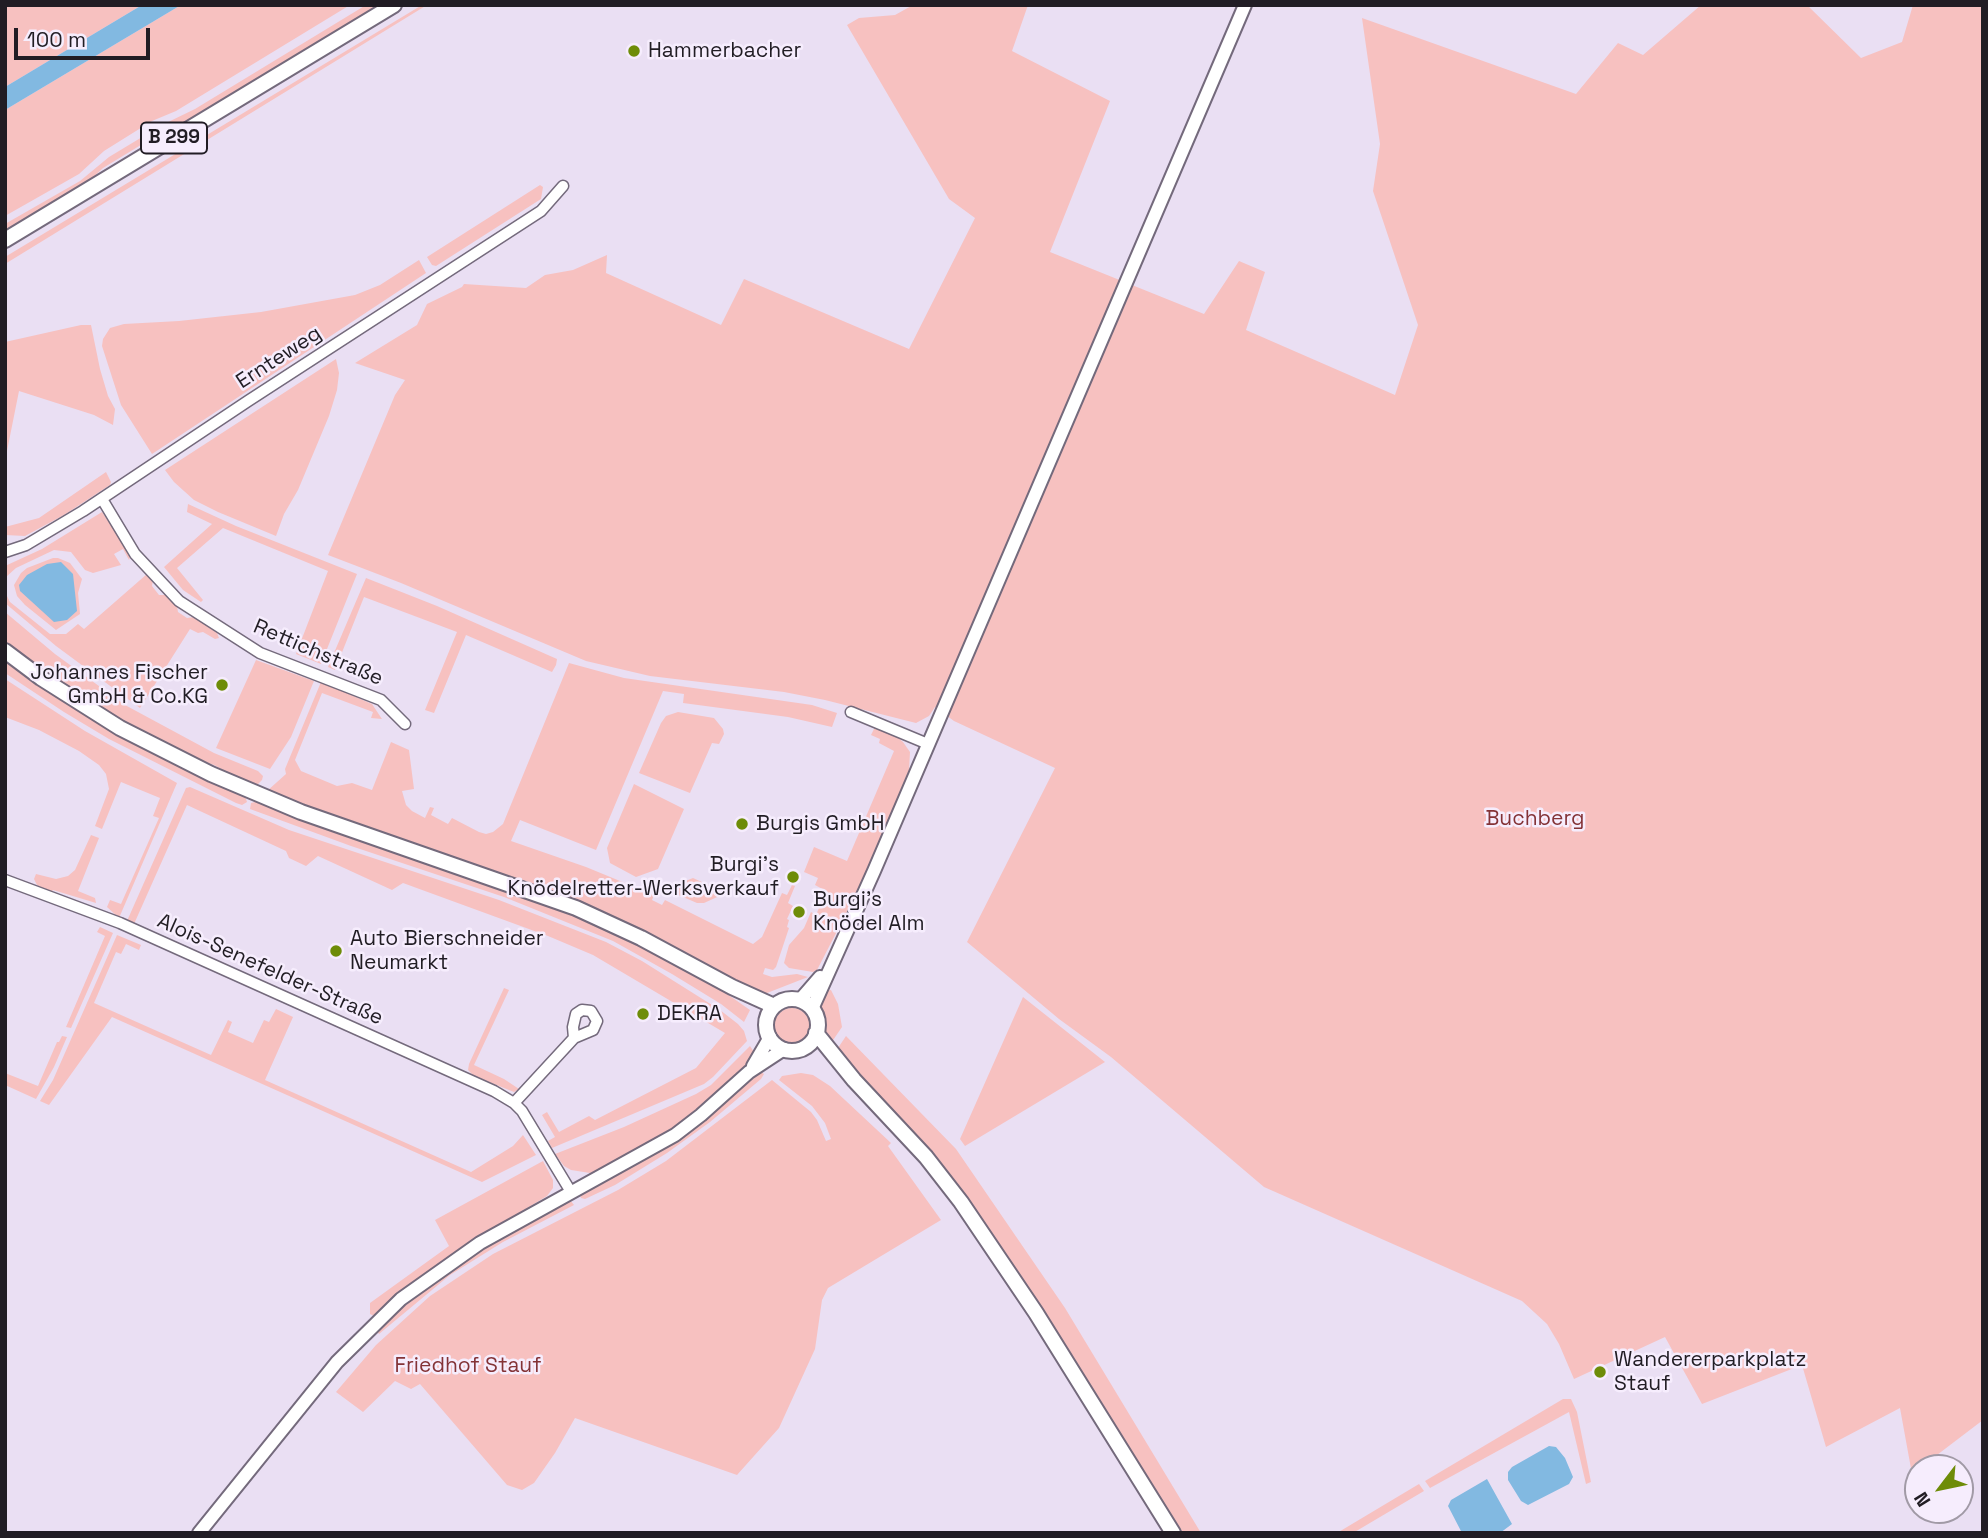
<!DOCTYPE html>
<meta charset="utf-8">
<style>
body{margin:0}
#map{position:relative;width:1988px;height:1538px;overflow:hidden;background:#eadff3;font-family:"Space Grotesk",sans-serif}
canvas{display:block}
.frame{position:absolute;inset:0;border:7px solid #211d24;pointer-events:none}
.north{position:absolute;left:1904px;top:1454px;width:70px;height:70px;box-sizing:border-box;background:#f6edfd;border:2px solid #a19aa6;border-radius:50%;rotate:238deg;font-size:19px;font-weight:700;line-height:28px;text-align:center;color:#211d24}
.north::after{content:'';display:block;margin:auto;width:24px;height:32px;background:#6e8c08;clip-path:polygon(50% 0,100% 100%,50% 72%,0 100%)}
.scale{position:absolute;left:14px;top:28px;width:136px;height:32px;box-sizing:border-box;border:4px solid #211d24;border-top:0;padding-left:9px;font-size:21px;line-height:24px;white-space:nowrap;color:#211d24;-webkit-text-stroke:5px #f6edfd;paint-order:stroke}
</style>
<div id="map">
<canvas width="1988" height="1538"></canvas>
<div class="frame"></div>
<div class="north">N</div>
<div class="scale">100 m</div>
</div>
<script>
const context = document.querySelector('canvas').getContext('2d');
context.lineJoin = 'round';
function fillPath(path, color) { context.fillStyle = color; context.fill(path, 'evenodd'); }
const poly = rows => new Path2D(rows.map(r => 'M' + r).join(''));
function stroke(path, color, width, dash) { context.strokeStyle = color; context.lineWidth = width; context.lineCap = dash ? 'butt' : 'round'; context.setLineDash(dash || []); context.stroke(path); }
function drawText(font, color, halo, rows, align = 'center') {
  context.font = font + ' "Space Grotesk",sans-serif'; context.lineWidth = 5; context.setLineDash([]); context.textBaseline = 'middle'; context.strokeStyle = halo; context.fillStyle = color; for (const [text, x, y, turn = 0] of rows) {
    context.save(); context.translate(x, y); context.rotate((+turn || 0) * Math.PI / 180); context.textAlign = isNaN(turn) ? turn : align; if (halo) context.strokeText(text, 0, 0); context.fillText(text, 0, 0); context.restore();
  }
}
fillPath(poly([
 [5,5,142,5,5,87],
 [181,5,350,5,176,111,152,121,104,151,79,174,5,216,5,110],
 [366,5,383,5,194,120,172,127,154,137,103,168,86,184,5,232,5,224,80,181,109,157,162,125,195,109],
 [422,5,427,5,5,264,5,257],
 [913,5,1028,5,1012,51,1110,101,1050,252,1204,314,1239,261,1265,272,1246,330,1395,395,1418,325,1373,191,1380,144,1362,18,1576,94,1618,43,1643,55,1701,5,1807,5,1861,58,1902,42,1913,5,1983,5,1983,1420,1912,1474,1900,1408,1826,1447,1802,1365,1702,1404,1665,1337,1574,1379,1559,1344,1547,1324,1522,1301,1264,1187,1111,1057,1059,1019,967,942,1055,768,954,721,935,707,929,716,916,723,825,700,784,692,650,676,586,661,401,583,328,555,395,395,405,380,355,363,417,325,427,304,462,287,464,284,526,288,545,275,573,270,607,255,606,273,721,325,744,279,909,349,975,218,949,199,847,25,859,18,895,15],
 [540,185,543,187,541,199,436,266,432,265,427,257],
 [419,260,426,273,152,454,121,405,102,346,103,339,110,328,124,324,179,321,261,312,355,295,380,285],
 [81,325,91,325,100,369,108,396,115,409,113,425,94,415,19,391,5,461,5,342],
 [336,359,339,373,337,390,329,416,298,490,284,514,276,536,218,512,194,500,174,482,165,470],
 [106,472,111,482,110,485,64,515,25,536,5,535,5,527,39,518],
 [188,504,236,526,357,574,321,664,296,654,328,571,223,528,177,568,203,600,201,602,183,590,164,567,212,524,187,512],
 [102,512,131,555,129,560,123,549,114,554,121,565,93,573,85,570,71,552,54,550,16,568,6,577,5,582,5,566,42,549],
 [53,558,58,558,70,563,82,579,78,593,80,614,56,630,25,605,17,596,14,585,21,573,27,568],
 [147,574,153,580,152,586,159,595,166,595,177,606,178,612,187,618,194,617,217,633,219,638,215,639,203,632,198,633,190,629,140,708,56,646,5,603,5,592,10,602,50,634,66,634,78,624,84,629],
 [366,578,437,606,557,659,556,665,552,672,466,635,434,713,425,710,457,632,364,597,335,670,328,667],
 [5,612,55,654,125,705,214,753,258,771,263,776,262,780,257,785,251,785,214,765,172,750,147,737,47,674,5,643],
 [5,659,104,725,149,751,245,796,247,802,242,805,236,803,109,739,64,712,5,673],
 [256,660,314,681,291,737,270,769,216,748],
 [569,663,624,678,812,705,837,713,832,727,788,717,683,703,684,694,663,691,596,850,520,820,511,841,586,867,654,895,652,900,662,905,665,900,753,944,762,937,782,893,787,895,792,885,795,886,788,903,793,906,787,919,789,920,787,927,789,928,776,967,773,970,765,968,763,974,772,977,797,974,808,977,767,993,761,998,682,952,629,925,354,826,267,791,286,774,285,769,321,682,372,704,382,719,371,718,373,712,322,693,295,760,301,771,337,786,352,783,372,790,391,742,409,750,414,789,402,791,406,805,412,811,425,818,430,807,434,808,431,815,448,824,452,818,479,832,486,834,493,832,503,824],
 [5,679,85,731,177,783,119,918,107,907,110,900,121,904,159,818,153,816,160,798,121,782,102,829,95,826,109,789,106,774,99,765,79,751,39,730,5,717],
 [678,712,714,718,723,729,724,734,719,744,712,743,690,793,639,773,661,723,666,716],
 [875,727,895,735,903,742,910,752,909,770,865,877,817,970,813,972,789,968,784,963,789,945,804,928,811,912,816,915,826,891,815,885,818,878,804,872,814,847,847,861,894,751,879,743,880,739,871,735],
 [634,784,684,809,658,869,636,877,610,863,607,848],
 [190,787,289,830,499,900,606,942,642,961,720,1010,738,1024,744,1031,747,1041,713,1077,704,1084,552,1148,548,1141,555,1137,542,1115,547,1112,559,1132,589,1116,595,1120,696,1068,725,1033,593,955,548,936,403,883,392,890,318,856,306,866,289,858,286,851,187,805,134,924,127,921,186,788],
 [259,801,567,912,606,928,707,980,750,1010,744,1022,721,1004,672,974,613,941,504,897,351,846,250,809,251,803],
 [91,835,99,838,78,891,95,898,96,903,53,890,51,893,37,885,34,879,36,874,56,879,68,876,75,870],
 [693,878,726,893,704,903,697,903,669,891,668,888],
 [100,927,113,933,71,1028,66,1027,105,936,97,932],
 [117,935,141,945,139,950,126,944,121,954,116,952,94,1003,211,1055,228,1020,232,1022,228,1032,253,1043,264,1020,269,1022,276,1009,293,1017,265,1080,471,1172,513,1146,523,1135,536,1155,482,1182,112,1017,49,1105,40,1101,53,1080],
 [504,988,509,990,474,1065,504,1079,519,1089,514,1092,474,1076,468,1070,469,1064],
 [831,990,838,1004,842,1027,829,1046,822,1034,823,1024,819,1011,824,991],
 [1023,997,1105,1062,965,1146,960,1139],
 '774 1026a18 18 0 1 1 36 0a18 18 0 1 1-36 0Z',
 [62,1036,67,1037,54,1067,36,1099,5,1085,5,1073,38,1086,57,1042,59,1042],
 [846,1036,956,1149,1065,1308,1201,1533,1183,1533,1024,1280,940,1161,836,1051],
 [750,1046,756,1055,719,1094,679,1125,642,1148,601,1170,590,1173,571,1170,564,1166,555,1154,624,1127,696,1094,711,1085],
 [761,1072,764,1074,761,1079,710,1122,667,1153,615,1185,585,1199,581,1198,580,1194,712,1112],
 [801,1073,813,1075,830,1086,891,1143,888,1146,941,1220,828,1288,822,1300,815,1349,779,1428,737,1475,575,1418,555,1453,534,1483,522,1490,507,1485,420,1384,411,1389,395,1381,363,1412,336,1392,376,1345,430,1296,493,1254,618,1190,666,1161,772,1080,811,1112,817,1120,826,1141,831,1139,825,1123,812,1106,779,1080,782,1076],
 [543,1161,553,1180,553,1188,547,1196,454,1253,414,1282,374,1316,370,1314,370,1303,449,1246,435,1220],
 [570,1200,574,1205,503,1242,450,1275,379,1334,377,1331,377,1329,406,1301,491,1242],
 [1563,1399,1571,1399,1577,1412,1591,1482,1586,1484,1569,1412,1430,1488,1425,1481],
 [1419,1484,1424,1491,1353,1533,1337,1533]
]), '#f7c1c0');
fillPath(poly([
 [142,5,181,5,5,110,5,87],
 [61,562,73,574,77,611,67,620,54,622,20,591,19,585,27,575,47,564],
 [1549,1446,1556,1447,1565,1458,1573,1477,1569,1484,1528,1505,1521,1501,1508,1480,1508,1472,1512,1467],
 [1487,1479,1512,1524,1500,1533,1462,1533,1448,1506,1451,1500]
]), '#82b9e1');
const minor = poly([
 [102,499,135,554,179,601,260,653,381,700,405,724],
 [5,552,26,545,83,511,248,401,541,211,563,186],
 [851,712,928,744],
 [5,880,120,923,494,1091,514,1103,522,1111,571,1192],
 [514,1103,574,1038,593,1030,597,1021,591,1011,582,1010,576,1014,573,1027,574,1038]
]);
const tertiary = poly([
 [800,1000,820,977],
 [812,1009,874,871,1245,5],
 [753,1066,770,1037],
 [199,1533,337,1362,401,1299,480,1243,675,1135,701,1115,749,1072,784,1049]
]);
const secondary = poly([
 [5,651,41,678,120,728,211,774,301,812,576,908,641,938,732,987,774,1006],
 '766 1025a26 26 0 1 1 52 0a26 26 0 1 1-52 0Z',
 [816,1033,854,1080,926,1157,961,1202,1036,1313,1173,1533]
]);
const primary = poly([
 [5,240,394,5]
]);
stroke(minor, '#746a7c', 13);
stroke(tertiary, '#746a7c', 16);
stroke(secondary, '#746a7c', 18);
stroke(primary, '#746a7c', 18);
stroke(minor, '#fff', 10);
stroke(tertiary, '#fff', 12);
stroke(secondary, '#fff', 14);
stroke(primary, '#fff', 14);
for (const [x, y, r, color] of [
 [634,51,7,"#6e8c08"],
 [222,685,7,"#6e8c08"],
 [742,824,7,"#6e8c08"],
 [793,877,7,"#6e8c08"],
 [799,912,7,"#6e8c08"],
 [336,951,7,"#6e8c08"],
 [643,1014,7,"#6e8c08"],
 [1600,1372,7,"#6e8c08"]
]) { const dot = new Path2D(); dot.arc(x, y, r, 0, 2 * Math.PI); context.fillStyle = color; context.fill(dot); stroke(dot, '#f6edfd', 2.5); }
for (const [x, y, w] of [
 [174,138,66]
]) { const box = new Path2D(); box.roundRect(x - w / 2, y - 15.5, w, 31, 5); context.fillStyle = '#f6edfd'; context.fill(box); stroke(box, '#211d24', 2); }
drawText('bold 19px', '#211d24', null, [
 ["B 299",174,138]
]);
drawText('21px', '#211d24', '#f6edfd', [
 ["Hammerbacher",648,51],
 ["Johannes Fischer",208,673,"right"],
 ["GmbH & Co.KG",208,697,"right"],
 ["Burgis GmbH",756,824],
 ["Burgi's",779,865,"right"],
 ["Knödelretter-Werksverkauf",779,889,"right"],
 ["Burgi's",813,900],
 ["Knödel Alm",813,924],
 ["Auto Bierschneider",350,939],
 ["Neumarkt",350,963],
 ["DEKRA",657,1014],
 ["Wandererparkplatz",1614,1360],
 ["Stauf",1614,1384]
], 'left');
drawText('21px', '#211d24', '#f6edfd', [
 ["Ernteweg",279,358,-33],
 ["Rettichstraße",318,653,23],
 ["Alois-Senefelder-Straße",270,970,24]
]);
drawText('21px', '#843337', '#f6edfd', [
 ["Buchberg",1535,819],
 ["Friedhof Stauf",468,1366]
]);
</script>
